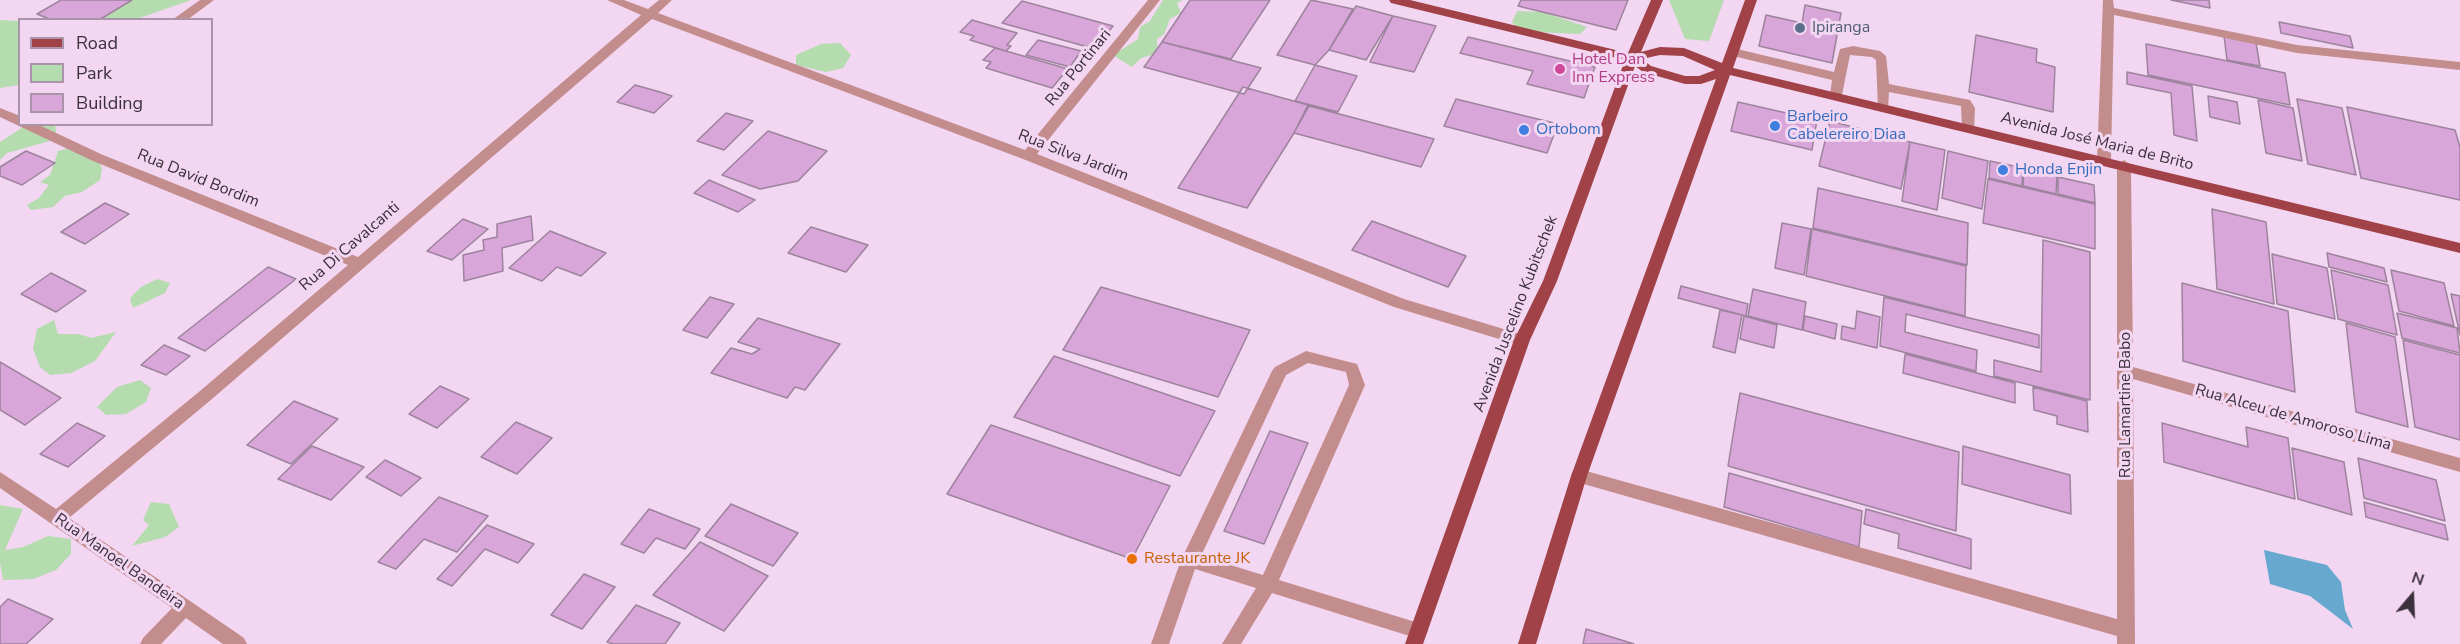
<!DOCTYPE html>
<meta charset="utf-8">
<style>
body{margin:0}
#map{position:relative;width:2460px;height:644px;overflow:hidden;background:#f3d7f2;font-family:"Nunito Sans",sans-serif}
canvas{display:block}
.legend{position:absolute;left:18px;top:18px;width:195px;height:108px;box-sizing:border-box;background:#f3d7f2;border:2px solid #a994a9;margin:0;padding:8px 10px;list-style:none;font-size:18px;color:#3b303b}
.legend li{display:flex;align-items:center;gap:12px;height:30px}
.legend b{width:30px;border:2px solid #a994a9}
.north{position:absolute;left:2382px;top:566px;width:60px;height:60px;-webkit-text-stroke:4px #f3d7f2;paint-order:stroke;rotate:19deg;font-size:16px;font-weight:700;line-height:24px;text-align:center;color:#3b303b}
.north::after{content:'';display:block;margin:auto;width:21px;height:27px;background:#3b303b;clip-path:polygon(50% 0,100% 100%,50% 72%,0 100%)}
</style>
<div id="map">
<canvas width="2460" height="644"></canvas>
<ul class="legend">
<li><b style="height:8px;background:#a14248"></b>Road</li>
<li><b style="height:16px;background:#b5dcae"></b>Park</li>
<li><b style="height:16px;background:#d8a6d8"></b>Building</li>
</ul>
<div class="north">N</div>
</div>
<script>
const context = document.querySelector('canvas').getContext('2d');
context.lineJoin = 'round';
function fillPath(path, color) { context.fillStyle = color; context.fill(path, 'evenodd'); }
const poly = rows => new Path2D(rows.map(r => 'M' + r).join(''));
function stroke(path, color, width, dash) { context.strokeStyle = color; context.lineWidth = width; context.lineCap = dash ? 'butt' : 'round'; context.setLineDash(dash || []); context.stroke(path); }
function drawText(font, color, halo, rows, align = 'center') {
  context.font = font + ' "Nunito Sans",sans-serif'; context.lineWidth = 6; context.setLineDash([]); context.textBaseline = 'middle'; context.strokeStyle = halo; context.fillStyle = color; for (const [text, x, y, turn = 0] of rows) {
    context.save(); context.translate(x, y); context.rotate((+turn || 0) * Math.PI / 180); context.textAlign = isNaN(turn) ? turn : align; if (halo) context.strokeText(text, 0, 0); context.fillText(text, 0, 0); context.restore();
  }
}
fillPath(poly([
 [133,0,191,0,137,19,78,20],
 [1163,0,1183,0,1177,3,1181,13,1170,19,1164,34,1157,39,1157,48,1152,55,1141,58,1132,67,1113,55,1138,39,1140,27,1150,21],
 [1669,0,1724,0,1709,41,1685,39],
 [1517,11,1543,12,1587,27,1580,34,1535,32,1515,26,1512,22],
 [0,20,19,21,19,85,0,88],
 [840,43,851,55,843,68,826,72,796,65,796,55,821,44],
 [26,125,55,125,57,139,7,153,0,160,0,142],
 [74,147,98,158,102,169,100,180,82,192,65,196,53,207,31,210,27,205,39,198,49,185,40,182,50,175,58,151],
 [157,279,170,283,165,293,133,308,130,298,141,287],
 [54,320,58,334,79,334,91,338,116,332,95,361,71,373,50,375,40,367,33,349,37,329],
 [140,380,151,388,146,402,126,414,106,415,97,407,117,387],
 [151,502,169,504,179,527,165,537,132,546,149,525,143,520],
 [0,505,23,509,5,550,23,547,48,536,71,539,71,554,56,570,33,579,3,580,0,563]
]), '#b5dcae');
fillPath(poly([
 [2264,550,2327,565,2341,582,2345,610,2353,629,2310,596,2270,584]
]), '#67a8cf');
const building = poly([
 [61,0,132,0,99,20,52,20,37,14,61,0],
 [1190,0,1270,0,1231,59,1162,42,1190,0],
 [1311,0,1353,9,1329,50,1315,65,1277,55,1311,0],
 [1521,0,1628,0,1616,30,1518,6,1521,0],
 [2171,0,2209,0,2210,8,2171,0],
 [1022,1,1113,26,1095,49,1002,23,1022,1],
 [1805,5,1841,13,1832,63,1759,46,1766,15,1802,23,1805,5],
 [1356,6,1393,16,1366,60,1329,50,1356,6],
 [1393,16,1436,26,1414,72,1370,62,1393,16],
 [972,20,1017,33,1007,45,1011,46,1006,51,970,40,974,36,960,32,972,20],
 [2279,22,2350,36,2353,48,2281,33,2279,22],
 [1976,35,2037,49,2036,62,2055,67,2053,112,1969,92,1976,35],
 [2224,36,2256,43,2260,66,2227,60,2224,36],
 [1468,37,1595,67,1584,98,1527,84,1533,71,1460,53,1468,37],
 [1038,40,1081,51,1070,67,1026,55,1038,40],
 [1162,42,1261,68,1244,94,1144,67,1162,42],
 [2146,44,2285,73,2290,105,2148,75,2146,44],
 [995,48,1006,51,1068,69,1052,88,986,68,991,62,983,60,995,48],
 [1315,65,1357,76,1338,112,1295,101,1315,65],
 [2127,72,2192,86,2197,141,2174,135,2171,93,2127,84,2127,72],
 [635,85,660,92,672,96,654,113,617,102,635,85],
 [1243,87,1308,105,1294,133,1247,208,1178,188,1243,87],
 [2208,96,2237,102,2240,124,2210,117,2208,96],
 [1456,99,1558,124,1547,153,1444,126,1456,99],
 [2297,99,2342,108,2356,175,2308,164,2297,99],
 [2258,100,2293,108,2302,161,2266,153,2258,100],
 [1738,102,1817,120,1812,150,1731,131,1738,102],
 [1309,106,1434,139,1421,167,1294,133,1309,106],
 [2347,107,2455,130,2460,147,2460,200,2361,178,2347,107],
 [726,113,753,121,724,150,697,141,726,113],
 [1830,121,1910,142,1901,189,1819,166,1830,121],
 [768,131,827,151,798,181,760,189,722,175,768,131],
 [1910,142,1945,150,1937,210,1902,201,1910,142],
 [26,151,55,163,22,185,0,176,0,167,26,151],
 [1948,151,1988,161,1982,209,1942,198,1948,151],
 [1990,161,2023,168,2022,186,1989,178,1990,161],
 [2024,168,2057,176,2056,194,2023,186,2024,168],
 [2058,177,2094,185,2095,203,2058,194,2058,177],
 [1988,179,2095,204,2095,249,1983,223,1988,179],
 [709,180,755,200,738,212,694,193,709,180],
 [1818,188,1968,223,1967,265,1813,228,1818,188],
 [105,203,129,214,85,244,61,232,105,203],
 [2212,209,2266,222,2274,304,2217,289,2212,209],
 [531,216,533,240,502,248,503,271,464,281,463,255,484,250,483,240,497,237,497,224,531,216],
 [463,219,488,229,452,260,427,251,463,219],
 [1372,221,1466,256,1448,287,1352,250,1372,221],
 [1782,223,1811,229,1804,275,1775,268,1782,223],
 [811,227,868,245,846,272,788,253,811,227],
 [1812,229,1966,266,1965,316,1806,276,1812,229],
 [550,231,606,253,581,276,557,267,542,281,509,268,550,231],
 [2043,240,2090,252,2090,400,1994,376,1994,360,2041,372,2043,240],
 [2327,253,2384,268,2387,282,2329,267,2327,253],
 [2272,254,2327,268,2335,319,2277,304,2272,254],
 [268,267,296,279,205,351,178,338,268,267],
 [2331,270,2388,285,2397,335,2338,319,2331,270],
 [2391,270,2444,283,2454,326,2399,311,2391,270],
 [51,273,86,291,56,312,21,294,51,273],
 [2182,283,2288,311,2295,392,2183,361,2182,283],
 [1681,286,1748,304,1746,316,1678,298,1681,286],
 [1101,287,1250,330,1218,397,1063,350,1101,287],
 [1753,289,1806,302,1802,330,1748,316,1753,289],
 [2451,294,2460,296,2460,335,2451,294],
 [710,297,734,304,707,338,683,330,710,297],
 [1884,297,2039,335,2039,348,1906,314,1905,332,1977,350,1976,371,1880,346,1884,297],
 [1720,310,1742,315,1735,353,1713,347,1720,310],
 [1857,311,1880,317,1877,348,1841,339,1842,326,1855,329,1857,311],
 [2397,313,2457,328,2460,353,2402,338,2397,313],
 [1744,316,1777,325,1774,348,1740,339,1744,316],
 [1805,316,1837,324,1835,339,1803,330,1805,316],
 [758,318,840,344,805,390,795,387,787,398,711,373,731,348,752,354,760,349,738,342,758,318],
 [2346,323,2395,337,2408,427,2356,412,2346,323],
 [2403,340,2460,355,2460,440,2415,427,2403,340],
 [164,345,190,356,166,375,141,365,164,345],
 [1905,354,2015,383,2015,403,1903,373,1905,354],
 [1054,356,1215,411,1180,476,1014,417,1054,356],
 [0,362,61,398,25,425,0,410,0,362],
 [440,386,469,399,437,428,409,414,440,386],
 [2033,387,2087,401,2088,432,2057,424,2057,416,2034,410,2033,387],
 [1740,393,1959,452,1956,531,1728,466,1740,393],
 [294,401,338,419,291,464,247,445,294,401],
 [516,422,552,438,517,474,481,457,516,422],
 [77,423,105,436,68,467,40,454,77,423],
 [2162,423,2248,447,2246,427,2288,438,2295,499,2164,462,2162,423],
 [991,425,1170,486,1132,559,947,494,991,425],
 [1270,431,1308,443,1264,544,1224,531,1270,431],
 [312,446,364,467,331,500,278,479,312,446],
 [1963,446,2070,475,2071,514,1962,484,1963,446],
 [2292,448,2344,462,2352,515,2298,499,2292,448],
 [2358,458,2436,480,2445,521,2364,498,2358,458],
 [385,460,421,478,401,496,366,477,385,460],
 [1729,473,1862,511,1859,547,1724,507,1729,473],
 [439,497,488,516,457,552,424,539,396,569,378,562,439,497],
 [2364,502,2445,525,2448,540,2366,517,2364,502],
 [731,504,798,533,773,566,705,536,731,504],
 [649,509,700,529,685,549,656,538,644,553,621,544,649,509],
 [1866,509,1971,539,1971,569,1898,548,1899,534,1864,524,1866,509],
 [487,525,534,544,518,563,485,549,452,586,437,579,487,525],
 [700,542,768,576,724,631,653,595,700,542],
 [584,574,615,587,582,629,551,615,584,574],
 [8,599,53,619,26,644,0,644,0,607,8,599],
 [636,605,680,623,665,644,613,644,607,642,636,605],
 [1586,629,1634,644,1583,644,1586,629]
]);
fillPath(building, '#d8a6d8');
stroke(building, '#9d839d', 1.5);
fillPath(poly([
 [200,0,214,0,187,20,172,20,200,0],
 [607,0,624,0,648,9,659,0,672,0,658,13,1025,150,1148,0,1160,0,1037,154,1404,299,1527,336,1530,340,1527,344,1522,346,1394,307,1023,159,652,19,212,399,69,518,244,638,247,644,223,644,186,618,161,644,140,644,143,638,172,608,0,488,0,472,56,509,200,391,348,265,93,161,0,117,0,108,20,116,20,124,37,124,103,155,358,257,641,15,607,0],
 [2103,0,2113,0,2114,8,2297,45,2460,62,2460,70,2297,53,2114,15,2111,160,2104,165,2097,160,2103,0],
 [1853,46,1880,51,1886,56,1889,84,1970,100,1975,108,1974,130,1964,130,1962,127,1961,106,1889,92,1888,109,1878,109,1876,60,1872,57,1850,55,1842,95,1836,99,1830,95,1832,80,1729,55,1727,52,1733,48,1834,72,1840,49,1853,46],
 [2124,160,2131,165,2133,367,2460,458,2460,472,2133,379,2135,644,2117,644,2117,636,1573,481,1571,476,1573,471,1579,469,2117,619,2117,165,2124,160],
 [1306,351,1357,364,1365,385,1279,580,1425,625,1428,631,1425,637,1419,639,1272,593,1241,644,1222,644,1256,588,1195,569,1169,644,1151,644,1181,560,1272,371,1275,367,1306,351],
 [1308,363,1346,372,1349,385,1263,575,1201,556,1286,375,1308,363]
]), '#c48d8d');
fillPath(poly([
 [1389,0,1410,0,1628,53,1651,0,1663,0,1641,52,1660,47,1684,48,1722,63,1745,0,1757,0,1733,68,2460,243,2460,253,1730,75,1587,476,1536,644,1518,644,1571,476,1716,79,1701,84,1685,84,1643,72,1635,66,1557,281,1530,340,1423,644,1405,644,1514,340,1543,281,1625,60,1391,3,1389,0],
 [1660,55,1683,56,1715,70,1699,76,1685,76,1651,66,1642,59,1660,55]
]), '#a14248');
for (const [x, y, r, color] of [
 [1800,28,6,"#5c6f8a"],
 [1560,69,6,"#d1479c"],
 [1775,126,6,"#3f7fe0"],
 [1524,130,6,"#3f7fe0"],
 [2003,170,6,"#3f7fe0"],
 [1132,559,6,"#e8710a"]
]) { const dot = new Path2D(); dot.arc(x, y, r, 0, 2 * Math.PI); context.fillStyle = color; context.fill(dot); stroke(dot, '#f3d7f2', 2); }
drawText('16px', '#4e5e75', '#f3d7f2', [
 ["Ipiranga",1812,28]
], 'left');
drawText('16px', '#b23c85', '#f3d7f2', [
 ["Hotel Dan",1572,60],
 ["Inn Express",1572,78]
], 'left');
drawText('16px', '#3b303b', '#f3d7f2', [
 ["Rua Portinari",1079,68,-51],
 ["Avenida José Maria de Brito",2097,142,14],
 ["Rua Silva Jardim",1073,156,21],
 ["Rua David Bordim",198,179,22],
 ["Rua Di Cavalcanti",350,247,-41],
 ["Avenida Juscelino Kubitschek",1516,314,-69],
 ["Rua Lamartine Babo",2126,405,-90],
 ["Rua Alceu de Amoroso Lima",2293,418,16],
 ["Rua Manoel Bandeira",119,562,35]
]);
drawText('16px', '#366cbe', '#f3d7f2', [
 ["Barbeiro",1787,117],
 ["Cabelereiro Diaa",1787,135],
 ["Ortobom",1536,130],
 ["Honda Enjin",2015,170]
], 'left');
drawText('16px', '#c56008', '#f3d7f2', [
 ["Restaurante JK",1144,559]
], 'left');
</script>
